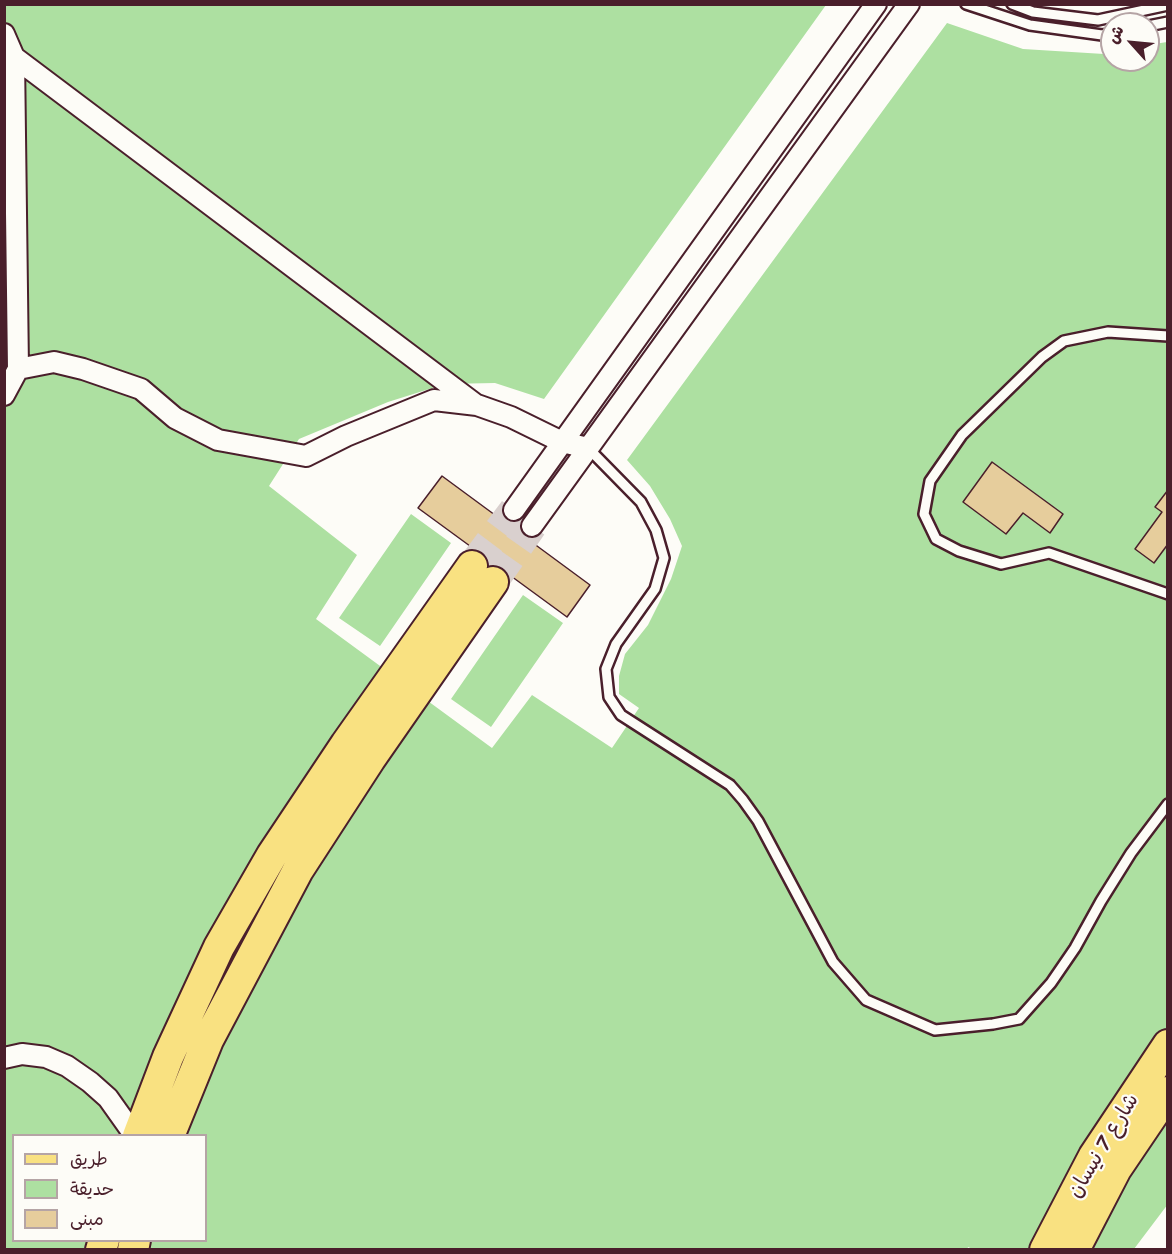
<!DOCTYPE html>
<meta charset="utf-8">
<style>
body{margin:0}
#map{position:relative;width:1172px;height:1254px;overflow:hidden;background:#fdfcf7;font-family:Sriracha,"Playpen Sans Arabic",sans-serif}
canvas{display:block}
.frame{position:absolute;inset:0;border:6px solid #4a1f2b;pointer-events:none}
.legend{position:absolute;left:12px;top:1134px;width:195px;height:108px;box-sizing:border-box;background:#fdfcf7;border:2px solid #b5a4a5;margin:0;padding:8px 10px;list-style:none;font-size:18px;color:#4a1f2b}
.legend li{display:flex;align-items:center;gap:12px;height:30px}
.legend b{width:30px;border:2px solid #b5a4a5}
.north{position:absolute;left:1100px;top:12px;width:60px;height:60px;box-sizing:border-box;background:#fdfcf7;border:2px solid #b5a4a5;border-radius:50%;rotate:297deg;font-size:16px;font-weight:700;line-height:24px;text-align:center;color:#4a1f2b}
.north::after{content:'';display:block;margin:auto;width:21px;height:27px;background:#4a1f2b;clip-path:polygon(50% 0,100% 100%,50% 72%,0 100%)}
</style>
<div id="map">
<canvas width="1172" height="1254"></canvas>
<div class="frame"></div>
<ul class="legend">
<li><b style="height:8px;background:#f9e181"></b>طريق</li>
<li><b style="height:16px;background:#ade0a1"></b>حديقة</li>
<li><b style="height:16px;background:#e6cd9c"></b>مبنى</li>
</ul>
<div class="north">ش</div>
</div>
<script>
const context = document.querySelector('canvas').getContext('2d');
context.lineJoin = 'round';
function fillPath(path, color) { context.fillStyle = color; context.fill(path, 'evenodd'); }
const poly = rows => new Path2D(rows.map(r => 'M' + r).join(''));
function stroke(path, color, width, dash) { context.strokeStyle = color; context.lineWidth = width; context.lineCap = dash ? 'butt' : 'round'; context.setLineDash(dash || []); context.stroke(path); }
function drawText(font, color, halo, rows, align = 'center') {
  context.font = font + ' Sriracha,"Playpen Sans Arabic",sans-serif'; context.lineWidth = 4.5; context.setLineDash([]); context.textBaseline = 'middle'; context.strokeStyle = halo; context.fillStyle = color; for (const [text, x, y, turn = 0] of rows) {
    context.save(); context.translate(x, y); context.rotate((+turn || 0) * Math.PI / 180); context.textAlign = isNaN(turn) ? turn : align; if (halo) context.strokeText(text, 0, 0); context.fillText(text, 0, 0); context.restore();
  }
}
fillPath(poly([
 [5,5,826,5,544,399,495,383,445,384,388,402,299,439,269,486,357,555,316,619,492,748,532,695,612,748,639,708,619,694,619,676,625,654,648,625,671,579,682,546,670,519,650,486,627,460,947,23,1023,49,1104,54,1112,52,1112,60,1148,60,1148,45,1167,42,1168,1204,1134,1249,975,1250,968,1247,967,1250,5,1250],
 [14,1136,206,1136,206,1240,14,1240],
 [411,514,451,543,380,646,339,618],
 [523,595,563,623,491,727,451,699]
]), '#ade0a1');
const building = poly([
 [992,462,1063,514,1050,533,1023,513,1006,534,963,502,992,462],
 [442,476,590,585,567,617,418,508,442,476],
 [1168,490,1168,544,1154,563,1135,549,1162,512,1155,507,1168,490]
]);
fillPath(building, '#e6cd9c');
stroke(building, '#4a1f2b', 1.5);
stroke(poly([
 [472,566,514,510],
 [493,582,532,526]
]), '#d9d0ce', 30, [30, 15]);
const lane = poly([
 [966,4,1030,25,1102,35,1112,33],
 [1012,4,1033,12,1098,20,1168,5],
 [1148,26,1168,22],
 [1168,336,1108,332,1064,341,1042,357,962,435,930,481,924,514,936,539,959,551,1001,564,1049,553,1168,594],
 [588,448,641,502,656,530,664,558,655,589,616,644,606,669,609,697,621,715,730,785,743,800,758,821,833,962,866,1000,935,1030,993,1024,1019,1019,1051,983,1075,948,1101,901,1131,853,1168,804]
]);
const street = poly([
 [4,34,14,57,18,369],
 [14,57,475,404],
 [4,395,18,369,54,362,83,369,141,389,175,418,218,440,306,456,346,436,434,400,477,405,511,417,562,442,588,448],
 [514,510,876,4],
 [532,526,909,4],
 [4,1058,22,1054,46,1057,67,1066,90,1082,108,1098,135,1136]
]);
const primary = poly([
 [138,1136,168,1057,219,947,272,855,346,744,472,566],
 [169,1136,208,1040,298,870,370,759,493,582],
 [101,1250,104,1240],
 [133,1250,135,1240],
 [1045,1250,1094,1156,1168,1045],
 [1074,1250,1116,1169,1168,1092]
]);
stroke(lane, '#4a1f2b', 14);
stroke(street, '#4a1f2b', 24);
stroke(primary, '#4a1f2b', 34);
stroke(lane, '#fdfcf7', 9);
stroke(street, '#fdfcf7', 20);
stroke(primary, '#f9e181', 30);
drawText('21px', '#4a1f2b', '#fdfcf7', [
 ["شارع 7 نيسان",1104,1146,-59]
]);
</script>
